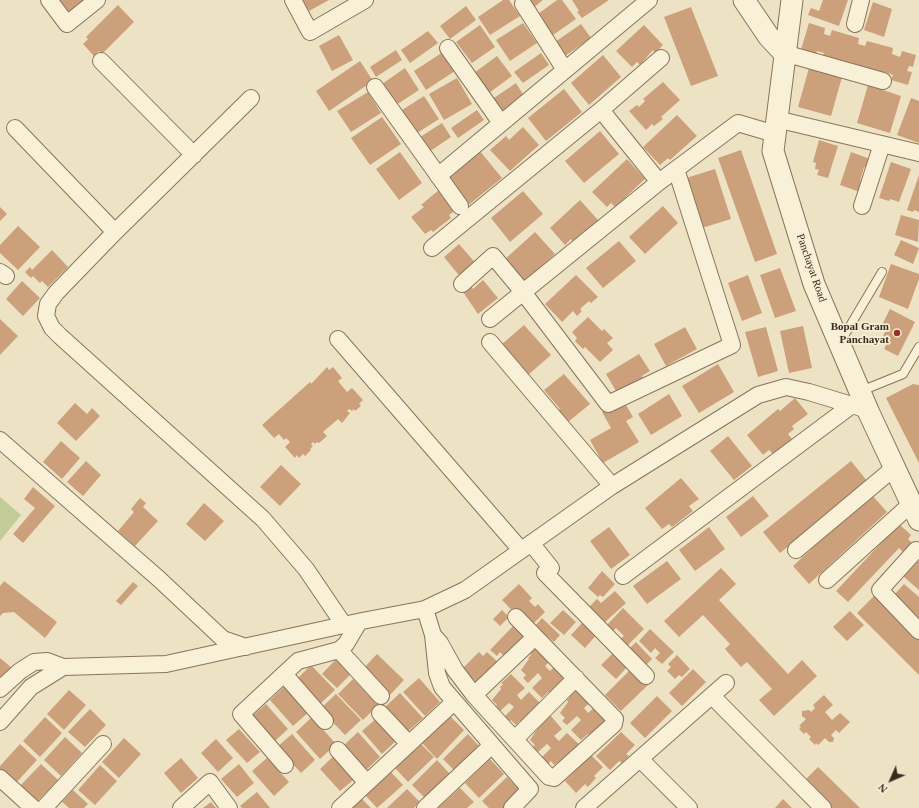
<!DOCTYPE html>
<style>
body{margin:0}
#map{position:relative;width:919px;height:808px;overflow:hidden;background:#ede3c4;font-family:"Times New Roman",serif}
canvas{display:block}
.north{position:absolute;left:871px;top:760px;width:40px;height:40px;-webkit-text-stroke:3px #f5edd4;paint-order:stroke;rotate:225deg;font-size:11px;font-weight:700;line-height:16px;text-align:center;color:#382c1f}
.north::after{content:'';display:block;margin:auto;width:14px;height:18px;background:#382c1f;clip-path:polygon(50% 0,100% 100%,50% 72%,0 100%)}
</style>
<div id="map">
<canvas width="919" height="808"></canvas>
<div class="north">N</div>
</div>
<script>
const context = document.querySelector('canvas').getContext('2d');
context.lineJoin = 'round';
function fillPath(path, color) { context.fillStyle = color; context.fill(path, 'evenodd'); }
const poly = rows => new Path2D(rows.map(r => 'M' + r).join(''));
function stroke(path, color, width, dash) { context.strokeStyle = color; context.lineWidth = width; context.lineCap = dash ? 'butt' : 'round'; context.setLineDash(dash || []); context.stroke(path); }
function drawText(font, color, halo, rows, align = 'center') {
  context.font = font + ' "Times New Roman",serif'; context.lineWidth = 3.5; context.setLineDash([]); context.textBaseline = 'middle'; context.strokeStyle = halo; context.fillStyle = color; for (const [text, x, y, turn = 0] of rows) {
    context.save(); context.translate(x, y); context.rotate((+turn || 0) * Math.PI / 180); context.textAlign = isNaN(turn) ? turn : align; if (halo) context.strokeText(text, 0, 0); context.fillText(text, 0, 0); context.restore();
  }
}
fillPath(poly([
 [0,497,21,515,0,541]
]), '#c3cb98');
fillPath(poly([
 [59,0,86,0,70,13],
 [303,0,329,0,309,11],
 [503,0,509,0,520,16,490,35,478,17],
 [527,0,543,0,533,8],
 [557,0,562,0,576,19,553,35,538,14],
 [572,0,609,0,582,18,577,12,579,11],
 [823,0,848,0,839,26,808,15,811,8,819,11],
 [873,2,892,9,884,37,864,30],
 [118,5,134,22,102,54,99,51,94,56,83,44,88,39,86,37],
 [466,6,476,20,450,39,440,26],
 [691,7,718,76,691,86,664,17],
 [523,23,537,43,510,61,496,40],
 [809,23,825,28,824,34,830,36,832,30,859,38,858,44,865,46,867,41,893,48,892,54,900,57,902,51,916,55,913,67,909,66,907,71,912,72,908,85,891,80,893,75,885,72,884,78,857,70,858,65,851,63,850,68,822,59,824,53,817,51,815,57,800,53],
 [581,24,591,38,565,56,555,42],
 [480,25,495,47,472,63,456,42],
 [644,25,663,45,655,53,653,50,640,65,637,62,632,67,616,51],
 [428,31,438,43,410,63,401,50],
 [339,35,353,60,332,71,319,46],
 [396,50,402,60,376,77,370,67],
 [443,52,455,71,426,90,414,71],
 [541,53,549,65,523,83,514,72],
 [603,55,621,77,589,105,571,83],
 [497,56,512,76,489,93,474,73],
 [360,61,373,81,329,111,316,91],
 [405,68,419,90,396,105,382,84],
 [809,68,842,77,831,116,798,107],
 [457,78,472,104,444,120,429,94],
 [663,82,680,100,661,117,663,119,654,126,652,124,646,130,629,111,637,105,639,107,645,101,643,99],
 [516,83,524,96,500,113,491,100],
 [868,85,901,96,890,133,857,123],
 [564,89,582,112,546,141,528,118],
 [368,92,381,113,351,132,337,111],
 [424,96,439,119,414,135,399,112],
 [911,98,919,101,919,143,897,135],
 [477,110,484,120,458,138,451,128],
 [677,115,697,136,670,160,668,158,660,165,643,147],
 [382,117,401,144,370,165,351,138],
 [442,123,451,137,426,154,417,139],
 [523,127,539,145,510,171,490,150,506,136,509,140],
 [600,131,619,154,584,183,565,161],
 [819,140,838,146,828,178,817,175,819,170,815,169,816,163,813,162],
 [479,150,502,178,466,207,443,179],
 [741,150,777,254,755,262,718,158],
 [400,152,422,183,399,200,376,169],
 [851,152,870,159,867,168,864,167,860,181,863,182,860,192,840,185],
 [627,159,645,179,615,207,611,203,607,207,592,192],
 [891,162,911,169,899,202,890,199,889,201,879,198],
 [715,169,731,219,702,228,686,178],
 [919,175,919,212,914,210,913,212,907,210],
 [440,189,457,209,449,215,451,218,433,232,431,230,425,234,411,217,424,207,421,205],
 [523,191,543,214,510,242,491,218],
 [580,200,599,221,585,234,583,232,573,242,571,239,565,245,550,228],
 [663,206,678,223,645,254,629,237],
 [0,207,7,214,0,221],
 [901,215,919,220,918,242,895,235],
 [18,226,40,247,18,270,0,253,0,245],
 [535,232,555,254,524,282,504,260],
 [901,240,919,248,913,264,894,255],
 [619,241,636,261,603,288,586,268],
 [459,244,478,266,462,279,444,257],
 [52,250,68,267,48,287,42,281,40,283,33,276,31,278,25,272,30,267,32,270],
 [891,264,919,274,919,279,908,309,879,297],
 [780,268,796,311,775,318,760,275],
 [576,275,598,297,591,303,589,301,580,309,582,311,577,316,573,311,562,322,545,304],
 [748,275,762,313,742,321,728,283],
 [483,280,498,298,478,314,463,292,471,286,473,289],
 [22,281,40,298,23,316,6,299],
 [890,309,915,322,898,356,884,349,889,340,883,336,886,330,881,327],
 [588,317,602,331,604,329,613,338,607,343,613,350,600,362,585,347,583,349,575,341,577,338,572,332],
 [0,319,18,336,0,355],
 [524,325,551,355,528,375,501,345],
 [803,326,812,368,789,373,780,331],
 [685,327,697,349,666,366,654,344],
 [766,327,778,371,758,377,745,332],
 [639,354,650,371,642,376,644,379,625,391,623,387,616,391,606,374],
 [718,364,734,392,699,413,682,386],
 [327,367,329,370,333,367,342,378,338,381,347,392,352,388,363,400,359,404,361,406,355,411,354,409,352,411,349,409,347,411,350,413,342,423,338,419,323,432,327,436,319,443,317,442,315,444,313,442,311,444,313,446,310,449,311,450,305,456,303,454,299,458,297,455,295,458,285,447,290,442,286,438,284,440,279,434,274,438,262,425,310,382,311,384],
 [564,374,590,404,568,422,558,411,560,409,544,390],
 [913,384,919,385,919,463,886,398],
 [669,394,682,416,651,435,638,414],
 [795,398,808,414,792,426,794,429,788,434,792,439,773,454,769,450,763,455,747,435,778,409,780,411],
 [623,400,633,417,626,421,639,442,603,463,590,440,611,428,602,412],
 [75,403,87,414,92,408,100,416,76,441,57,423],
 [728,436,752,466,734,480,710,451],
 [61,441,80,458,62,479,43,462],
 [86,461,101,475,83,496,67,482],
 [851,461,868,482,780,553,763,532],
 [281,465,301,484,280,506,260,487],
 [681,478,699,499,689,506,693,511,672,527,669,524,662,529,645,508],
 [33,487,55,506,23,543,13,534,35,508,24,499],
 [871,494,887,512,809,584,793,566],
 [753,496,769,516,741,537,726,517],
 [140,498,146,503,143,507,158,521,135,546,118,531,134,512,131,509],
 [204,503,224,521,205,541,186,524],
 [899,524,911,535,908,539,913,544,904,553,899,548,848,602,836,591],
 [609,527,630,555,611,569,590,541],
 [709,527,725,549,695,571,679,550],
 [917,560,919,562,919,590,903,576],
 [667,561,681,579,647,604,633,586],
 [721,568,736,584,719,600,788,674,802,660,817,676,774,716,759,700,772,689,747,662,741,667,725,649,730,644,703,615,679,637,664,621],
 [602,571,615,584,603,597,600,595,598,597,588,588],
 [4,581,57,622,45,638,14,612,3,613,0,616,0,586],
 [133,582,138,586,121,605,116,601],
 [519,584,532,598,529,601,535,607,538,604,545,612,529,628,502,600],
 [904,584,919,597,919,618,894,595],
 [615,591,626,603,603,624,588,608,597,599,601,603],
 [874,596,919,640,919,675,857,613],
 [623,608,644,629,627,646,620,639,624,636,616,628,612,632,606,626],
 [502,610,509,617,500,626,493,619],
 [563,610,576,622,564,635,550,623],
 [850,611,864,625,847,641,833,627],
 [542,618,560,635,554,642,548,637,545,639,533,628],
 [585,620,598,633,585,648,571,635],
 [515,624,531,639,506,658,500,652,497,656,490,650],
 [650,629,674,652,662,664,655,658,660,653,655,648,651,653,639,641],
 [636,642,652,659,644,667,628,650],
 [539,644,553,658,545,666,550,671,558,663,572,677,551,694,548,692,542,698,532,688,542,678,538,673,528,683,523,678,526,675,521,670,529,659,528,658,531,655,530,653],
 [479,652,483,656,487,652,500,664,479,685,473,679,470,683,459,672],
 [613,653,628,666,616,679,601,665],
 [377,654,404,680,389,696,362,670],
 [677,655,690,669,682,677,679,675,675,679,667,671,671,667,668,664],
 [338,657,353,672,337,688,322,674],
 [0,658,12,668,0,683],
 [311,665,335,690,319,705,295,681],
 [632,668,648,685,621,711,605,695],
 [693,669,706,682,682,706,669,693],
 [511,674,525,688,517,695,521,700,529,692,542,705,522,723,520,721,516,725,511,720,509,723,504,717,514,707,509,703,499,712,494,708,497,705,492,700,501,689,500,687,503,684,501,683],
 [419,678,440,702,425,716,403,692],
 [353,679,378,705,363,720,338,694],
 [286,685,309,712,293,726,270,700],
 [578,687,592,701,584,708,588,713,597,705,611,719,590,736,588,734,581,740,571,730,581,720,577,716,567,725,562,721,565,718,560,713,568,702,567,700,570,697,569,696],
 [69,690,86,705,64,730,47,714],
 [400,693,423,718,406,733,384,708],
 [336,694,361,720,345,735,320,709],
 [824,695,833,705,825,712,832,720,840,713,850,722,839,733,836,730,831,735,834,738,833,742,829,742,825,738,818,745,816,743,815,745,809,739,811,737,806,732,804,734,799,729,801,727,799,726,806,719,802,716,802,711,809,710,811,712,815,708,813,705],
 [657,696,672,711,645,738,630,723],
 [266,704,288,729,274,742,251,717],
 [90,709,106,725,85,747,68,732],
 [550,715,562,729,554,736,559,741,567,733,581,746,560,764,558,762,554,765,551,761,548,764,541,758,551,748,547,744,537,753,532,748,535,745,530,740,540,725],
 [450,716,464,730,437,759,422,743],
 [45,717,62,733,40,757,23,741],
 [312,717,336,744,320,759,296,732],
 [378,717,398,739,382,754,362,731],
 [239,729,260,752,247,763,226,740],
 [358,732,380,757,364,772,342,747],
 [621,732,635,745,626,754,629,756,622,763,619,761,610,770,596,756],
 [292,734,315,760,301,773,277,747],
 [468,734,481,748,456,772,443,759],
 [65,737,82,753,61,776,44,760],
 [124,738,141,754,119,778,102,762],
 [216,739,233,758,218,772,201,753],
 [20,744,37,760,15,784,0,770,0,766],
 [421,744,434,757,408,782,395,768],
 [336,754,357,777,340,791,320,769],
 [591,755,603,767,594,776,596,778,588,787,585,784,576,793,565,781],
 [181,758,198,778,181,793,164,773],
 [267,758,289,782,274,796,252,771],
 [490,759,504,774,479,798,465,783],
 [437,760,450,774,425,798,412,785],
 [41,764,58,780,36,803,19,787],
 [239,764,254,783,237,797,221,779],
 [100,765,117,781,95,805,78,790],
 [818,767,860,808,832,808,804,781],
 [390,771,403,785,377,808,365,795],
 [507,777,521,792,504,808,489,808,482,801],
 [460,788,474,802,467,808,438,808],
 [407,789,420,802,414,808,387,808],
 [73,790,88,804,84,808,69,808,62,802],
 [257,792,270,808,242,808,240,806],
 [361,798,371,808,350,808],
 [783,799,792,808,775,808],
 [211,802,216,808,203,808]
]), '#cba07b');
const service = poly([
 [841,341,882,272],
 [861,391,903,374,919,347]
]);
const minor = poly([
 [49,0,67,24,97,0],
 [293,0,310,32,365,0],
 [523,4,565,70],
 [855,24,861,0],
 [448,48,501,123],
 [784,53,883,81],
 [101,61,194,155],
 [375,87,460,206],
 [251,98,115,232,56,293,48,304,46,316,52,328,60,336,263,519,306,569,344,625],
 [601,110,659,182],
 [776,119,919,153],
 [15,128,115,232],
 [438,176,649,0],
 [862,206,882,144],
 [432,248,601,110,661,58],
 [0,272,6,276],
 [462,284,493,256,523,292,608,404,732,345,676,169],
 [490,319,659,182,738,123,775,134],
 [338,339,521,550],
 [490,342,612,486],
 [0,440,159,579,223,639,246,647],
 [531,543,551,568,545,573,646,676],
 [796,550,894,468],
 [916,550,880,590,919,631],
 [623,576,852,405],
 [827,580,911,504],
 [425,609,433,635,437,673,442,687,530,789,512,808],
 [433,635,440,643,455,670,474,695,549,777,554,778,614,724,615,719,516,617],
 [339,650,381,696],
 [284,674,325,721],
 [0,689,20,671,34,662,47,661,63,667],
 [474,695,535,637],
 [712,696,823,808],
 [380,713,409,744],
 [0,722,31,687,63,667,166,664,362,621,425,609,465,590,612,486,758,395,786,387,809,392,868,410],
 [515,739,576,678],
 [338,750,367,783],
 [640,759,689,808],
 [285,765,241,714,298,661,339,650,346,644,359,622],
 [0,778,33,808],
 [44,808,103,744],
 [181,808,210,782,229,808],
 [340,808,454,702],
 [425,808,492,745],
 [584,808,726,683]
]);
const tertiary = poly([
 [744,0,769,37,784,53],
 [792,0,773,151,814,284,869,413,919,520]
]);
stroke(service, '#88755b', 10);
stroke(minor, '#88755b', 18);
stroke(tertiary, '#88755b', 23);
stroke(service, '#f8f0d7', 8);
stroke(minor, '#f8f0d7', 16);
stroke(tertiary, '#f8f0d7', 21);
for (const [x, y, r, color] of [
 [897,333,4,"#96312c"]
]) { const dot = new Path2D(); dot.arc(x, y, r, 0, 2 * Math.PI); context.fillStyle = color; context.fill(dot); stroke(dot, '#f5edd4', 1.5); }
drawText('11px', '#382c1f', '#f5edd4', [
 ["Panchayat Road",811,268,71]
]);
drawText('bold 11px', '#382c1f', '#f5edd4', [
 ["Bopal Gram",889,327],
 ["Panchayat",889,340]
], 'right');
</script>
